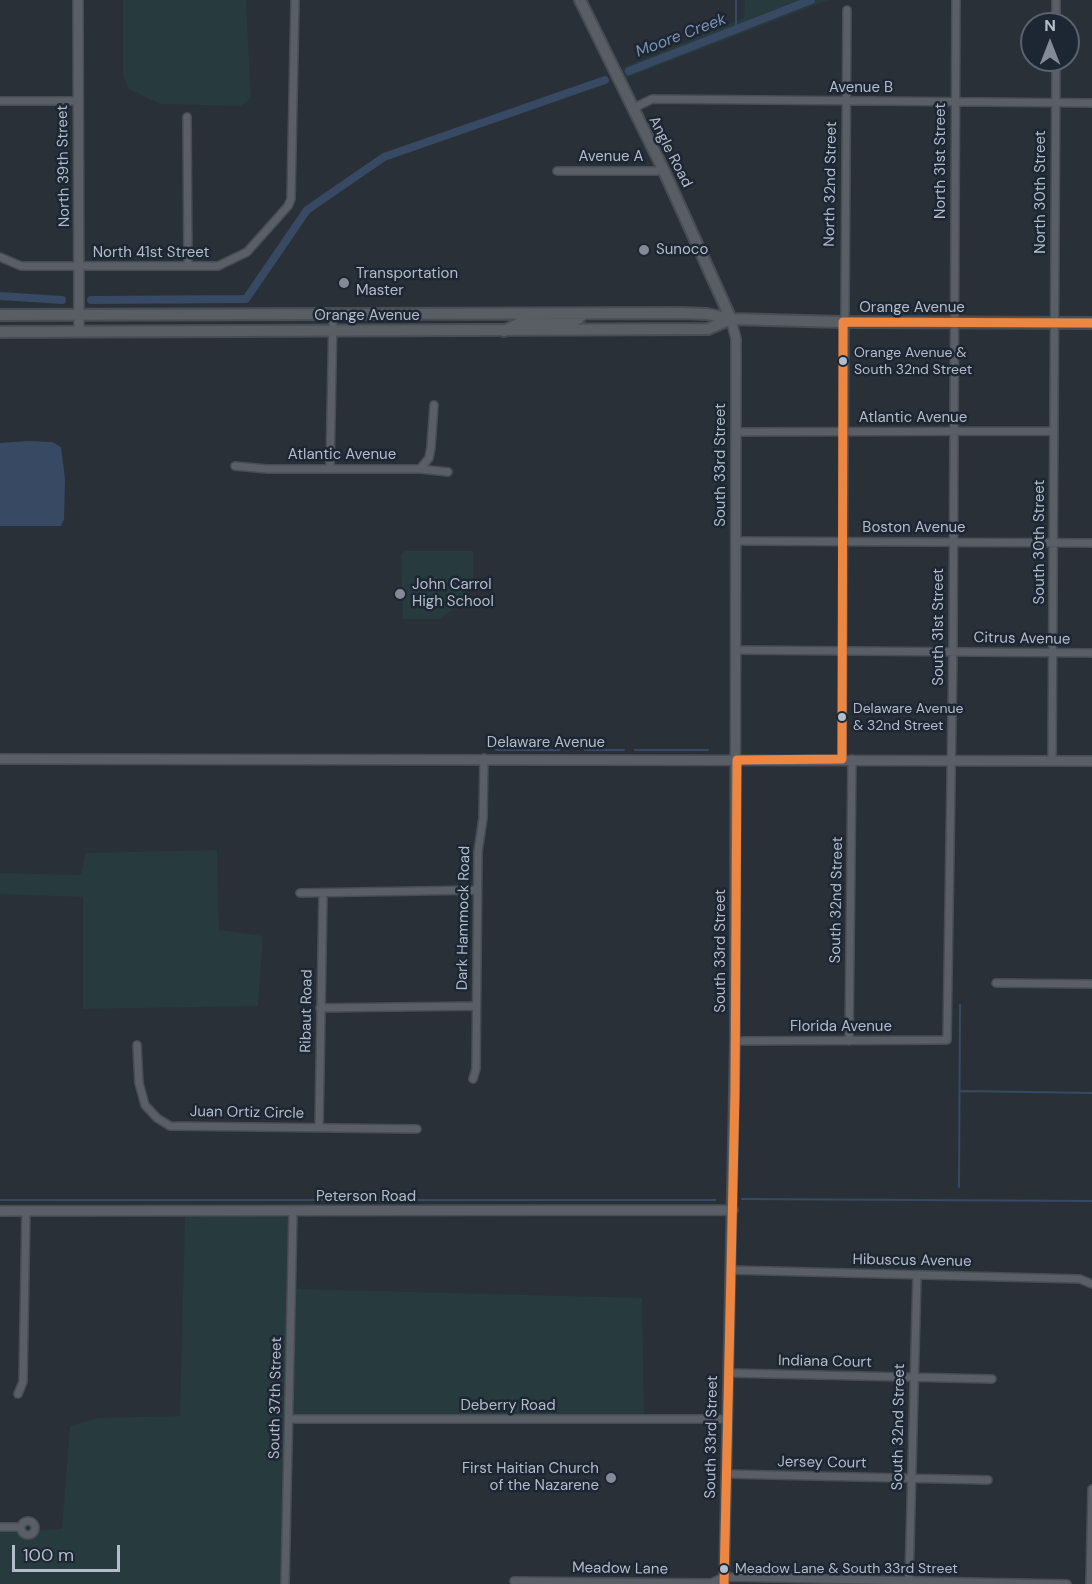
<!DOCTYPE html>
<style>
body{margin:0}
#map{position:relative;width:1092px;height:1584px;overflow:hidden;background:#2a3038;font-family:"DM Sans",sans-serif}
canvas{display:block}
.north{position:absolute;left:1020px;top:12px;width:60px;height:60px;box-sizing:border-box;background:#1d2633;border:2px solid #59626f;border-radius:50%;rotate:0deg;font-size:16px;font-weight:700;line-height:24px;text-align:center;color:#b4bcc9}
.north::after{content:'';display:block;margin:auto;width:21px;height:27px;background:#848b96;clip-path:polygon(50% 0,100% 100%,50% 72%,0 100%)}
.scale{position:absolute;left:12px;top:1545px;width:108px;height:27px;box-sizing:border-box;border:3px solid #b4bcc9;border-top:0;padding-left:8px;font-size:18px;line-height:21px;white-space:nowrap;color:#b4bcc9;-webkit-text-stroke:4px #1d2633;paint-order:stroke}
</style>
<div id="map">
<canvas width="1092" height="1584"></canvas>
<div class="north">N</div>
<div class="scale">100 m</div>
</div>
<script>
const context = document.querySelector('canvas').getContext('2d');
context.lineJoin = 'round';
function fillPath(path, color) { context.fillStyle = color; context.fill(path, 'evenodd'); }
const poly = rows => new Path2D(rows.map(r => 'M' + r).join(''));
function stroke(path, color, width, dash) { context.strokeStyle = color; context.lineWidth = width; context.lineCap = dash ? 'butt' : 'round'; context.setLineDash(dash || []); context.stroke(path); }
function drawText(font, color, halo, rows, align = 'center') {
  context.font = font + ' "DM Sans",sans-serif'; context.lineWidth = 5; context.setLineDash([]); context.textBaseline = 'middle'; context.strokeStyle = halo; context.fillStyle = color; for (const [text, x, y, turn = 0] of rows) {
    context.save(); context.translate(x, y); context.rotate((+turn || 0) * Math.PI / 180); context.textAlign = isNaN(turn) ? turn : align; if (halo) context.strokeText(text, 0, 0); context.fillText(text, 0, 0); context.restore();
  }
}
fillPath(poly([
 [123,0,246,0,251,98,241,106,160,104,129,89,123,75],
 [745,0,829,0,626,78,622,68,744,18],
 [405,551,473,551,473,580,470,589,457,606,440,619,403,619,401,555],
 [217,850,219,930,263,936,258,1006,83,1009,83,897,0,894,0,873,81,875,85,853],
 [185,1216,290,1217,281,1584,0,1584,0,1531,17,1531,20,1536,28,1539,35,1537,39,1530,62,1529,70,1426,98,1418,180,1416],
 [296,1289,642,1298,644,1415,293,1415]
]), '#273a3e');
fillPath(poly([
 [28,441,52,442,61,447,65,479,64,519,61,526,0,526,0,443]
]), '#384963');
stroke(poly([
 [736,29,736,0],
 [496,750,559,750],
 [585,750,624,750],
 [635,750,708,750],
 [960,1091,1092,1093],
 [959,1187,960,1005],
 [742,1199,1092,1201],
 [0,1200,715,1200]
]), '#384963', 2);
stroke(poly([
 [629,71,811,0],
 [0,296,62,300],
 [91,300,246,299,307,210,384,157,605,80]
]), '#384963', 8);
const minor = poly([
 [1056,24,1056,0],
 [0,101,78,101],
 [632,109,652,99,1092,103],
 [187,117,188,266],
 [557,171,664,171],
 [0,257,21,266,218,266,247,252,288,206,291,199,295,0],
 [736,432,1054,431],
 [235,466,267,469,420,469,448,472],
 [330,468,333,315],
 [420,469,429,458,431,447,434,405],
 [735,541,1092,543],
 [735,650,1092,653],
 [842,759,847,10],
 [1052,761,1056,60],
 [300,893,477,890],
 [996,983,1092,984],
 [320,1008,476,1006],
 [735,1041,947,1040,953,651,956,0],
 [849,1041,852,759],
 [137,1045,139,1083,145,1105,157,1118,170,1126,417,1129],
 [473,1079,476,1069,478,852,483,818,484,758],
 [319,1128,323,894],
 [731,1270,1080,1279,1092,1284],
 [729,1373,992,1379],
 [18,1394,23,1382,26,1210],
 [289,1419,728,1419],
 [727,1474,988,1480],
 '21 1528a7 7 0 1 1 14 0a7 7 0 1 1-14 0Z',
 [0,1527,20,1527],
 [514,1581,711,1583,724,1577,1067,1584],
 [909,1581,917,1275],
 [285,1584,293,1212],
 [1090,1584,1092,1489]
]);
const tertiary = poly([
 [78,0,79,331],
 [0,759,1092,761],
 [0,1211,733,1210],
 [724,1584,735,1041,736,339,731,319]
]);
const secondary = poly([
 [580,0,664,171,731,319],
 [0,315,682,313,707,314,731,319,843,322,1092,323],
 [504,331,520,323,567,322,578,319,583,314],
 [0,332,708,329,731,319]
]);
stroke(minor, '#484c53', 10);
stroke(tertiary, '#484c53', 12);
stroke(secondary, '#484c53', 14);
stroke(minor, '#5a5e66', 7);
stroke(tertiary, '#5a5e66', 9);
stroke(secondary, '#595d64', 10);
stroke(poly([
 [724,1584,735,1093,737,760,842,759,843,322,1092,323]
]), '#ec8640', 9);
for (const [x, y, r, color] of [
 [644,250,6,"#848b96"],
 [344,283,6,"#848b96"],
 [843,361,5,"#b4bcc9"],
 [400,594,6,"#848b96"],
 [842,717,5,"#b4bcc9"],
 [611,1478,6,"#848b96"],
 [724,1569,5,"#b4bcc9"]
]) { const dot = new Path2D(); dot.arc(x, y, r, 0, 2 * Math.PI); context.fillStyle = color; context.fill(dot); stroke(dot, '#1d2633', 2); }
drawText('14px', '#b4bcc9', '#1d2633', [
 ["Orange Avenue &",854,353],
 ["South 32nd Street",854,370],
 ["Delaware Avenue",853,709],
 ["& 32nd Street",853,726],
 ["Meadow Lane & South 33rd Street",735,1569]
], 'left');
drawText('15px', '#b4bcc9', '#1d2633', [
 ["Avenue B",861,88],
 ["Angle Road",670,152,63],
 ["Avenue A",611,157],
 ["North 31st Street",941,161,-90],
 ["North 39th Street",64,166,-91],
 ["North 32nd Street",831,184,-89],
 ["North 30th Street",1041,192,-90],
 ["North 41st Street",151,253],
 ["Orange Avenue",912,308],
 ["Orange Avenue",367,316],
 ["Atlantic Avenue",913,418],
 ["Atlantic Avenue",342,455],
 ["South 33rd Street",721,465,-90],
 ["Boston Avenue",914,528],
 ["South 30th Street",1040,542,-90],
 ["South 31st Street",939,627,-90],
 ["Citrus Avenue",1022,639,1],
 ["Delaware Avenue",546,743],
 ["South 32nd Street",837,900,-89],
 ["Dark Hammock Road",464,918,-89],
 ["South 33rd Street",721,951,-90],
 ["Ribaut Road",307,1011,-89],
 ["Florida Avenue",841,1027],
 ["Juan Ortiz Circle",247,1113,1],
 ["Peterson Road",366,1197],
 ["Hibuscus Avenue",912,1261,1],
 ["Indiana Court",825,1362,1],
 ["South 37th Street",276,1398,-89],
 ["Deberry Road",508,1406],
 ["South 32nd Street",899,1427,-89],
 ["South 33rd Street",712,1437,-89],
 ["Jersey Court",822,1463,1],
 ["Meadow Lane",620,1569,1]
]);
drawText('15px', '#b4bcc9', '#1d2633', [
 ["Sunoco",656,250],
 ["Transportation",356,274],
 ["Master",356,291],
 ["John Carrol",412,585],
 ["High School",412,602],
 ["First Haitian Church",599,1469,"right"],
 ["of the Nazarene",599,1486,"right"]
], 'left');
drawText('italic 16px', '#7c92b1', '#1d2633', [
 ["Moore Creek",681,36,-21]
]);
</script>
